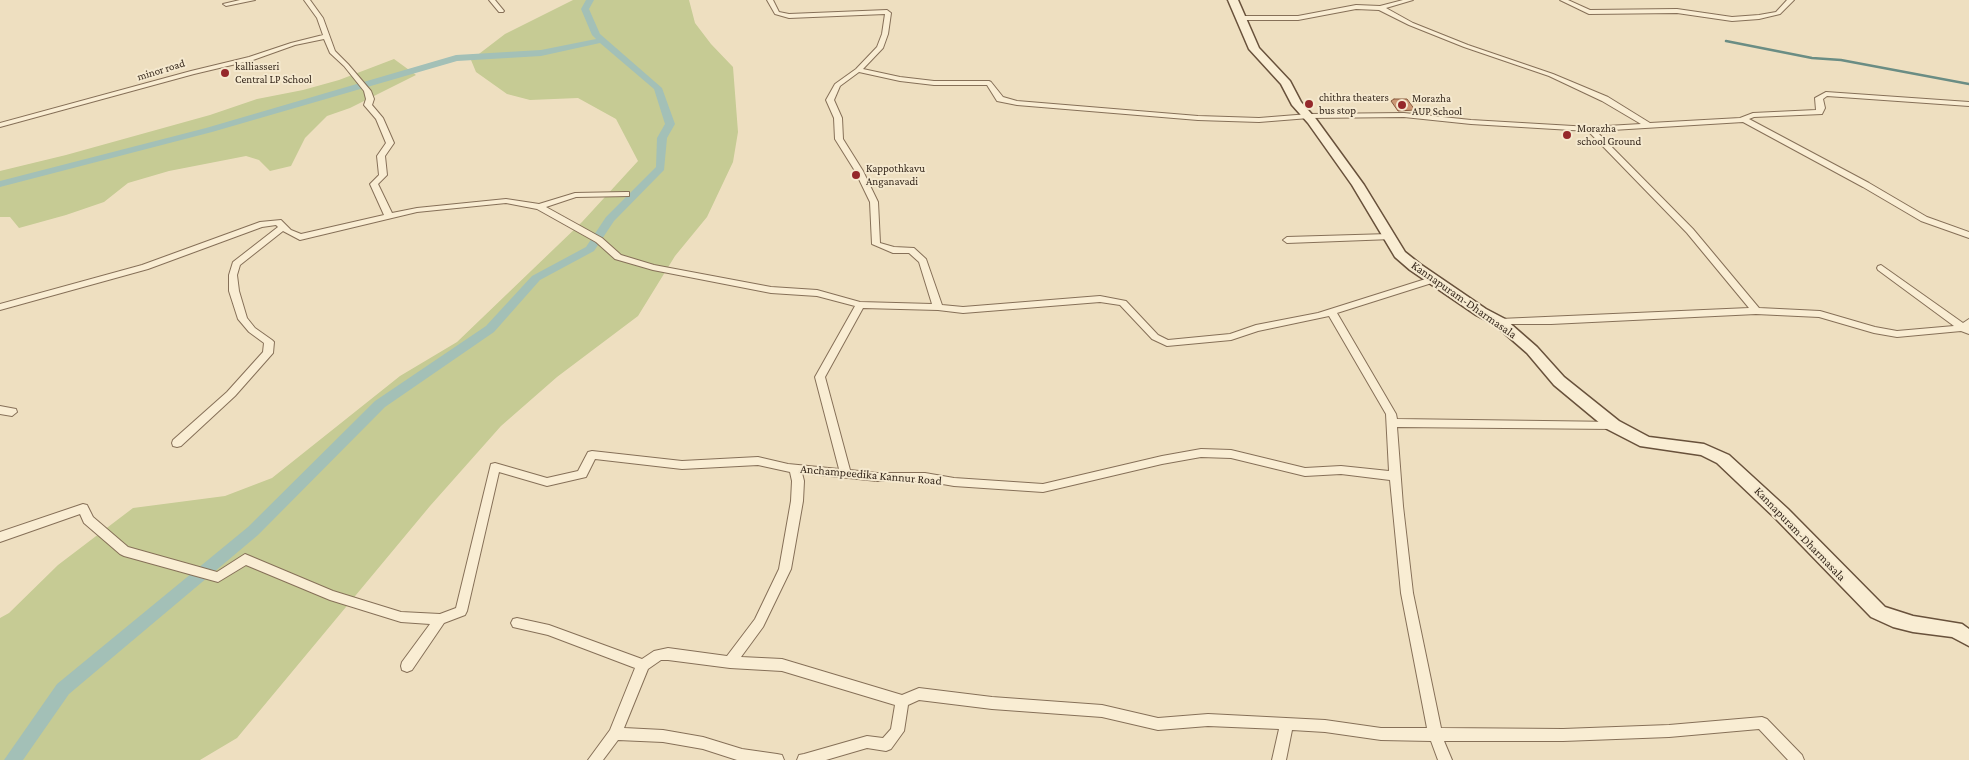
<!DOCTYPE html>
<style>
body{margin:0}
canvas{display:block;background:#eedfc0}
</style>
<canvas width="1969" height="760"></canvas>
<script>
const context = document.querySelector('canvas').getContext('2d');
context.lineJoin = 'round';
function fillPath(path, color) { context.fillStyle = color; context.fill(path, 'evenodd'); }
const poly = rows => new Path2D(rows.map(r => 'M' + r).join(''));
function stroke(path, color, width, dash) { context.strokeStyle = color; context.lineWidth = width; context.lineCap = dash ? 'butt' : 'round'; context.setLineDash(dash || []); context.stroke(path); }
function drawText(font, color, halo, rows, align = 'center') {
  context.font = font + ' "Crimson Pro",serif'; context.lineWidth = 4; context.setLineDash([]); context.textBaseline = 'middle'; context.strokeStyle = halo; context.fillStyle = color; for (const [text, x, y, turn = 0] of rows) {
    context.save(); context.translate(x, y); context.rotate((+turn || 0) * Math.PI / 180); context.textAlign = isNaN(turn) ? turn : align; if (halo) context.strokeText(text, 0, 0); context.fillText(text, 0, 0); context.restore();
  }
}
fillPath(poly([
 [573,0,689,0,695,23,711,44,733,67,738,132,733,162,707,217,675,256,638,316,557,377,501,426,430,506,237,738,200,760,0,760,0,618,9,613,58,565,133,508,225,496,272,478,400,376,457,342,582,222,638,161,616,119,578,98,530,100,507,94,476,72,471,60,505,34],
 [394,59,416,75,350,108,327,116,305,138,291,166,270,171,259,160,246,156,169,171,128,183,104,202,66,215,19,228,10,217,0,217,0,171,66,155,210,115,257,99,303,90,339,80]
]), '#c6cb94');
stroke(poly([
 [1726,41,1812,58,1841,60,1969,84]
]), '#6a8d84', 2.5);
fillPath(poly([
 [586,0,594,0,589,9,600,34,662,88,675,124,667,138,664,170,614,221,594,251,540,280,494,332,385,407,258,535,69,694,23,760,4,760,57,684,248,527,375,401,486,326,532,276,586,247,606,217,656,167,657,138,665,124,654,89,600,43,541,56,457,61,212,132,0,187,0,181,206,128,456,55,541,50,596,39,592,35,581,9,586,0]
]), '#a3c0b7');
const building = poly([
 [1394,99,1407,99,1415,110,1398,111,1391,101,1394,99]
]);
fillPath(building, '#cc9875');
stroke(building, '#86593e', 1);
const minor = poly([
 [240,0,255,0,226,6,223,4,240,0],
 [304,0,310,0,323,18,335,51,348,64,371,91,374,99,372,105,383,118,394,143,385,156,387,175,378,184,392,213,417,208,506,199,539,204,575,193,626,192,629,192,629,196,576,197,546,207,602,238,621,255,654,265,771,287,817,290,860,302,932,304,919,262,909,253,893,253,872,244,870,202,855,171,835,139,834,118,826,100,835,84,856,69,877,47,882,34,885,14,789,18,775,14,767,0,773,0,779,12,789,14,887,10,891,13,888,34,883,48,863,69,900,77,934,81,989,81,991,82,1003,97,1017,101,1198,116,1259,118,1309,114,1404,113,1471,120,1590,127,1641,124,1602,101,1549,76,1464,47,1409,25,1379,10,1356,9,1298,20,1241,20,1238,18,1241,16,1298,16,1356,5,1380,6,1403,0,1413,0,1386,8,1413,23,1468,45,1553,74,1608,97,1650,123,1740,118,1753,113,1816,110,1815,98,1826,92,1969,102,1969,106,1827,96,1823,99,1825,108,1822,114,1754,117,1749,119,1869,183,1927,217,1969,232,1969,238,1921,221,1863,187,1743,122,1596,131,1693,229,1759,308,1820,311,1875,327,1897,331,1954,326,1878,270,1877,268,1878,266,1881,265,1963,323,1969,319,1969,334,1961,331,1897,337,1874,333,1819,317,1756,314,1551,324,1497,324,1495,322,1500,319,1749,308,1687,233,1588,131,1471,124,1404,117,1309,118,1259,122,1198,120,1017,105,997,101,987,85,934,85,900,81,859,72,840,86,834,100,842,118,843,139,863,171,878,202,880,243,894,247,914,248,926,259,942,305,963,307,1100,296,1126,301,1158,335,1168,340,1230,334,1256,325,1318,313,1432,277,1437,280,1435,282,1337,313,1396,414,1397,419,1617,422,1618,425,1617,428,1613,429,1397,427,1403,506,1413,593,1441,728,1563,729,1669,725,1762,717,1767,719,1802,755,1804,760,1788,760,1759,729,1669,737,1563,741,1444,741,1452,760,1438,760,1431,741,1381,740,1325,732,1292,730,1286,760,1272,760,1279,729,1208,726,1158,730,1102,717,992,709,919,700,908,705,904,731,891,749,886,751,867,748,826,760,797,760,799,755,804,754,867,736,883,738,891,729,895,705,782,671,730,668,668,660,661,660,648,669,624,728,663,730,703,737,742,749,777,754,782,755,784,760,737,760,703,749,663,742,618,740,603,760,588,760,610,730,635,668,548,635,513,627,511,623,513,619,517,618,549,625,642,659,654,651,668,648,727,656,755,619,779,569,791,501,792,481,790,472,758,465,682,469,595,459,586,477,547,486,499,472,467,611,465,615,444,623,412,670,407,672,402,670,401,666,402,662,430,624,401,622,330,600,246,565,218,582,124,556,120,554,84,523,80,514,0,542,0,532,83,504,87,505,93,517,128,547,217,572,245,554,333,591,401,612,440,614,456,608,491,464,495,463,547,478,578,471,588,452,592,451,682,461,758,457,788,464,839,469,815,377,855,306,817,296,771,293,653,270,615,259,596,242,537,209,506,203,417,212,300,240,283,231,240,265,237,275,239,291,247,318,255,328,272,340,274,342,273,353,235,396,181,446,177,447,173,446,172,443,173,440,227,392,263,352,264,343,249,332,238,319,229,291,229,275,233,262,278,227,276,225,262,227,148,269,0,310,0,304,142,265,260,222,281,220,291,230,301,234,384,215,370,184,379,175,377,156,386,143,376,119,364,105,366,99,364,91,344,66,330,53,324,39,295,45,253,60,194,74,0,127,0,123,191,71,249,57,291,43,323,35,317,18,304,0],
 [1100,302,1120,305,1152,339,1167,346,1231,340,1258,331,1329,316,1386,414,1389,471,1341,466,1305,468,1231,450,1201,449,1162,456,1043,484,954,478,925,473,877,473,850,470,825,377,863,308,938,310,963,313,1100,302],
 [1201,457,1231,458,1305,476,1341,474,1390,480,1401,593,1427,728,1381,728,1325,720,1208,714,1158,718,1102,705,992,697,919,688,902,695,782,659,741,657,763,627,791,569,803,501,804,481,802,473,877,481,925,481,954,486,1043,492,1162,464,1201,457],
 [489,0,495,0,504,11,503,12,499,12,489,0],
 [1560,0,1568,0,1590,10,1677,9,1732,17,1759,15,1776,12,1787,0,1794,0,1780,14,1759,19,1732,21,1677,13,1589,14,1560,0],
 [1389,234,1393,237,1392,239,1287,243,1283,240,1287,237,1389,234],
 [0,406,16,409,17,412,12,416,0,414,0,406]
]);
const secondary = poly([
 [1228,0,1238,0,1259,48,1290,81,1301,102,1316,119,1364,185,1405,252,1420,264,1486,309,1505,319,1537,347,1564,377,1619,421,1649,437,1704,444,1729,455,1788,509,1885,607,1913,616,1962,624,1969,629,1969,646,1952,637,1913,632,1893,627,1871,617,1776,519,1717,463,1701,455,1640,446,1607,429,1554,385,1527,353,1495,325,1476,315,1410,270,1395,257,1352,185,1308,123,1292,105,1281,84,1249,49,1228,0]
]);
stroke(minor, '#867058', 2);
stroke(secondary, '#68513b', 3);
fillPath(minor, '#f9edd3');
fillPath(secondary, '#f9edd3');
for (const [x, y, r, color] of [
 [225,73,5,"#95282b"],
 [1309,104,5,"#95282b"],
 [1402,105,5,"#95282b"],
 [1567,135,5,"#95282b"],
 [856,175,5,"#95282b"]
]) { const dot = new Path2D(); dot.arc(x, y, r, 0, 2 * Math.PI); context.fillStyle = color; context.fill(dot); stroke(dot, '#f5e9cf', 2); }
drawText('11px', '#36281c', '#f5e9cf', [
 ["kalliasseri",235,67],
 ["Central LP School",235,80],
 ["chithra theaters",1319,98],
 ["bus stop",1319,111],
 ["Morazha",1412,99],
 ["AUP School",1412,112],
 ["Morazha",1577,129],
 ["school Ground",1577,142],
 ["Kappothkavu",866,169],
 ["Anganavadi",866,182]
], 'left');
drawText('11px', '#36281c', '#f5e9cf', [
 ["minor road",161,70,-17]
]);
drawText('12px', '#36281c', '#f5e9cf', [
 ["Kannapuram-Dharmasala",1464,300,35],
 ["Anchampeedika Kannur Road",871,475,5],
 ["Kannapuram-Dharmasala",1800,534,46]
]);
</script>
